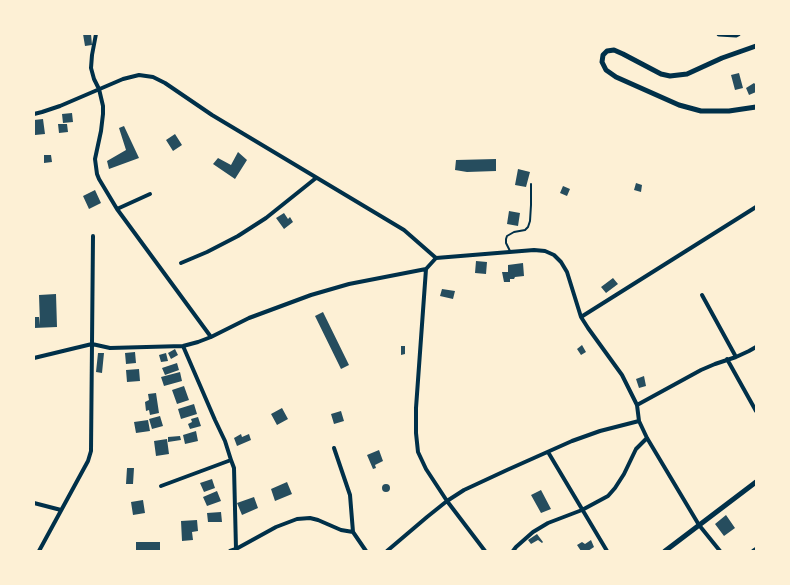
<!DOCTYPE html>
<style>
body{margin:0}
#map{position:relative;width:790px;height:585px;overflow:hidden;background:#fdf0d5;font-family:"Asap Condensed",sans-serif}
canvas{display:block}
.frame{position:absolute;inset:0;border:35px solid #fdf0d5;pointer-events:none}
</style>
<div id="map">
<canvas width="790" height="585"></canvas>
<div class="frame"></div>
</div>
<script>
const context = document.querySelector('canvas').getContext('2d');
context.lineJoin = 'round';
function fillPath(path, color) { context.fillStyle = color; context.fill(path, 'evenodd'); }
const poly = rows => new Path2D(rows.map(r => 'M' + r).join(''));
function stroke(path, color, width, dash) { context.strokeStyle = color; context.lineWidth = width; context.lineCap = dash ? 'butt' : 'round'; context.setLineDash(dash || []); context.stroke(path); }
fillPath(poly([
 [83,34,91,34,92,45,85,46],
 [739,73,743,88,735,90,731,75],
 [754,83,756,85,756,92,749,95,746,88],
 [72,113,73,122,63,123,62,114],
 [43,119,45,134,35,135,34,120],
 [58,124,67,124,68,132,59,133],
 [124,126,139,158,109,169,107,161,126,150,119,128],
 [175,134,182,145,173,151,166,140],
 [238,152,247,160,235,179,213,164,218,158,231,165],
 [44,155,51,155,52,162,44,163],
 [496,159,496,171,467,172,455,170,456,160],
 [518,169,530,172,526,187,515,185],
 [636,183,642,185,641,192,634,190],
 [563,186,570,189,567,196,560,193],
 [95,190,101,203,89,209,83,196],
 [509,211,520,213,518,226,507,224],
 [284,213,288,219,290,217,293,222,284,229,276,218],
 [476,261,487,262,486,274,475,273],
 [523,263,524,276,515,277,514,279,510,279,510,282,504,282,502,272,508,272,508,265],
 [613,278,618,284,606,293,601,287],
 [442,289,455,291,453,299,440,296],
 [56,294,57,327,34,328,34,317,39,317,40,325,39,295],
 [323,312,349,365,341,369,315,316],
 [582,345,586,352,581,355,577,349],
 [401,346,405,346,405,354,401,355],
 [175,349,178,355,171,359,168,353],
 [135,352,136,363,126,364,125,353],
 [98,353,104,353,102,373,96,372],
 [166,353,168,361,161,362,159,355],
 [177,363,179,370,165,375,162,368],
 [139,369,140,381,127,382,126,370],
 [180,372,182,381,164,386,161,377],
 [644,376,646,386,639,388,636,379],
 [184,386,189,400,177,404,172,390],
 [156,393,159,413,150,415,149,410,146,411,145,402,149,400,148,394],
 [194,404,197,414,181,419,178,409],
 [282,408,288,419,277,425,271,414],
 [341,411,344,421,334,424,331,414],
 [160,416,163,426,152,429,149,419],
 [198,417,201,426,190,429,188,424,192,422,191,419],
 [148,420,150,431,136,433,134,422],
 [196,431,198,441,185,444,183,435],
 [241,434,242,437,249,434,251,440,237,446,234,438],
 [180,436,181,440,168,442,168,437],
 [167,439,169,454,156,456,154,441],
 [379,450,383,461,375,465,376,468,373,469,367,455],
 [127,468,134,468,133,484,126,484],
 [212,479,215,488,204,492,200,483],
 [287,482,292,494,275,501,271,489],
 '382 488a4 4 0 1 1 8 0a4 4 0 1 1-8 0Z',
 [541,490,551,509,541,513,531,495],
 [217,491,221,501,207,506,203,497],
 [254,497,258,508,242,515,237,503],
 [143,500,145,513,133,515,131,502],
 [221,512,222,522,208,522,207,513],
 [726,515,735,528,724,536,715,524],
 [197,520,198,531,192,532,193,540,182,541,181,521],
 [537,534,543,542,542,543,538,540,531,544,528,540],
 [591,540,594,547,588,551,581,551,577,545,582,542,585,544],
 [136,542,160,542,160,551,136,551]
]), '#264d5e');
stroke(poly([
 [510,251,506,243,506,239,507,236,514,232,525,230,528,227,530,221,531,205,531,184]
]), '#003049', 2);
stroke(poly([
 [96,34,92,55,91,68,94,79,99,89,103,106,103,114,101,131,95,159,97,174,99,179,117,209,211,337],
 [34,114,42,112,60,106,123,79,139,75,153,77,165,83,212,115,404,230,436,258],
 [117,209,150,194],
 [181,263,207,252,238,236,266,218,316,178],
 [426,269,416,408,416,433,418,452,426,469,447,501,485,551],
 [702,295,736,357],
 [581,317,756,207],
 [183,346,215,420,225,441,231,460,234,468,236,549],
 [34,358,92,344,110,348,183,346,198,342,211,337,249,318,311,295,349,284,426,269,436,258,534,250,545,251,554,255,561,262,567,272,581,317,588,328,622,375,637,405,639,421,647,438,699,525,720,551],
 [727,359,756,411],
 [637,405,701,370,715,364,736,357,749,351,756,347],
 [334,448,350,495,353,532],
 [548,452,607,551],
 [161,486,231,460],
 [34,503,61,510],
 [39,551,88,461,91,451,93,236],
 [230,551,236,549,276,527,297,519,310,518,318,520,341,530,353,532,366,551],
 [387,551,427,517,447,501,464,490,507,470,572,441,600,431,639,421],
 [513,551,516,547,533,532,548,523,582,510,608,496,615,488,624,474,636,449,647,438],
 [753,551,756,549]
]), '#003049', 4);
stroke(poly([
 [719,34,736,35,738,34],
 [756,46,722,58,687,74,670,76,661,74,623,54,614,50,607,51,603,55,602,62,606,70,616,77,679,105,701,111,729,111,756,107],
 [665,551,756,482]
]), '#003049', 5);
</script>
